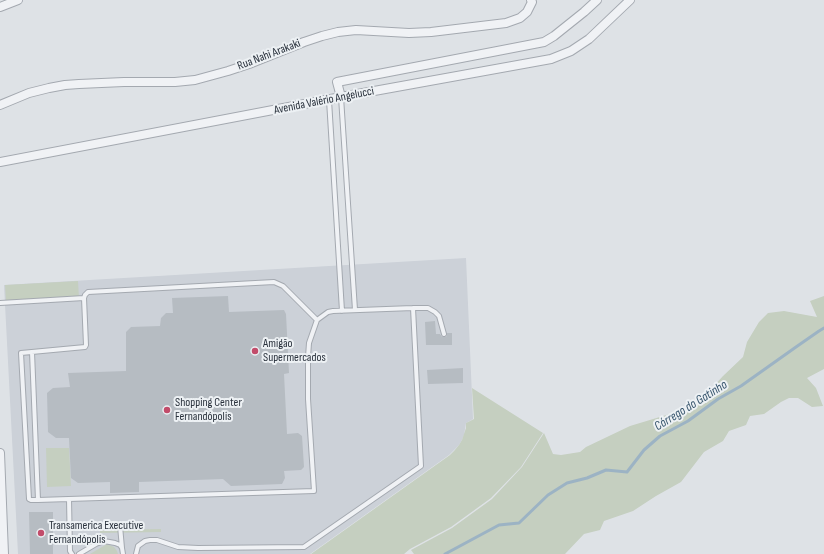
<!DOCTYPE html>
<meta charset="utf-8">
<style>
body{margin:0}
canvas{display:block;background:#dee2e6}
</style>
<canvas width="824" height="554"></canvas>
<script>
const context = document.querySelector('canvas').getContext('2d');
context.lineJoin = 'round';
function fillPath(path, color) { context.fillStyle = color; context.fill(path, 'evenodd'); }
const poly = rows => new Path2D(rows.map(r => 'M' + r).join(''));
function stroke(path, color, width, dash) { context.strokeStyle = color; context.lineWidth = width; context.lineCap = dash ? 'butt' : 'round'; context.setLineDash(dash || []); context.stroke(path); }
function drawText(font, color, halo, rows, align = 'center') {
  context.font = font + ' "Sofia Sans Condensed",sans-serif'; context.lineWidth = 4; context.setLineDash([]); context.textBaseline = 'middle'; context.strokeStyle = halo; context.fillStyle = color; for (const [text, x, y, turn = 0] of rows) {
    context.save(); context.translate(x, y); context.rotate((+turn || 0) * Math.PI / 180); context.textAlign = isNaN(turn) ? turn : align; if (halo) context.strokeText(text, 0, 0); context.fillText(text, 0, 0); context.restore();
  }
}
fillPath(poly([
 [466,258,473,419,466,423,464,435,462,440,459,445,449,455,310,554,18,554,4,285]
]), '#ccd1d8');
fillPath(poly([
 [78,281,79,298,6,302,5,285],
 [824,296,824,369,807,378,816,388,823,406,812,407,798,398,789,398,781,402,764,414,750,416,746,425,729,431,723,441,704,452,681,482,656,496,633,511,604,521,600,530,584,534,565,554,414,554,411,550,452,528,492,499,522,467,544,433,553,454,561,455,580,452,586,447,630,426,673,413,700,401,723,376,743,357,747,342,759,322,768,313,784,311,817,317,810,301],
 [472,388,543,433,521,467,491,498,451,527,410,549,404,554,311,554,450,455,454,451,459,445,462,440,466,428,466,423,474,419],
 [46,448,69,448,71,486,47,487],
 [161,529,161,532,100,533,100,530],
 [107,544,114,547,117,551,118,554,90,554]
]), '#c5cfc0');
stroke(poly([
 [445,554,499,525,519,523,548,495,567,483,587,478,606,470,627,472,644,450,660,436,688,421,718,399,741,386,796,347,819,331,824,328]
]), '#9cb3c4', 3);
fillPath(poly([
 [228,296,229,312,284,310,286,314,289,373,284,374,287,434,298,433,302,436,304,467,301,470,284,471,285,478,282,484,231,486,223,479,139,482,139,492,110,493,110,482,78,483,71,478,69,438,56,438,48,432,47,393,53,388,70,387,68,373,126,371,126,332,131,327,160,326,161,318,166,313,173,313,172,298],
 [435,321,436,334,440,334,442,337,445,337,447,336,447,333,452,333,452,345,426,345,425,322],
 [463,368,463,383,428,384,427,370],
 [29,512,53,512,53,554,30,554]
]), '#b6bcc2');
const service = poly([
 [341,97,355,310],
 [329,100,342,311],
 [0,303,84,298],
 [317,320,283,286,274,282,88,292,85,295,84,298,86,345,85,347,21,353,29,499,31,500,38,500,314,491,308,399,308,357,309,343,317,320,328,312,333,311,413,308,428,308,435,312,439,316,444,334],
 [32,352,38,500],
 [69,499,70,551,72,554],
 [120,526,122,548],
 [79,554,96,544,104,541,115,543,120,545,122,548,123,554],
 [136,554,138,546,145,541,150,540,157,540,178,547,198,548,304,547,421,466,413,308]
]);
const minor = poly([
 [0,7,18,0],
 [341,97,337,82,544,42,554,36,584,12,597,0],
 [0,105,29,93,49,88,65,85,79,84,124,82,175,82,195,80,228,71,249,64,304,42,322,36,338,32,356,30,409,33,431,32,506,23,520,18,527,12,532,2,531,0],
 [0,162,341,97,551,59,571,51,589,39,630,0],
 [0,453,4,554]
]);
stroke(service, '#a4a9b0', 6);
stroke(minor, '#a4a9b0', 10);
stroke(service, '#f0f2f5', 4);
stroke(minor, '#f0f2f5', 8);
for (const [x, y, r, color] of [
 [255,351,4,"#c24c6a"],
 [167,410,4,"#c24c6a"],
 [41,533,4,"#c24c6a"]
]) { const dot = new Path2D(); dot.arc(x, y, r, 0, 2 * Math.PI); context.fillStyle = color; context.fill(dot); stroke(dot, '#edf1f4', 1.5); }
drawText('12px', '#29313c', '#edf1f4', [
 ["Rua Nahi Arakaki",269,55,-21],
 ["Avenida Valério Angelucci",324,101,-11]
]);
drawText('12px', '#29313c', '#edf1f4', [
 ["Amigão",263,344],
 ["Supermercados",263,358],
 ["Shopping Center",175,403],
 ["Fernandópolis",175,417],
 ["Transamerica Executive",49,526],
 ["Fernandópolis",49,540]
], 'left');
drawText('italic 13px', '#36546c', '#edf1f4', [
 ["Córrego do Gatinho",691,406,-32]
]);
</script>
